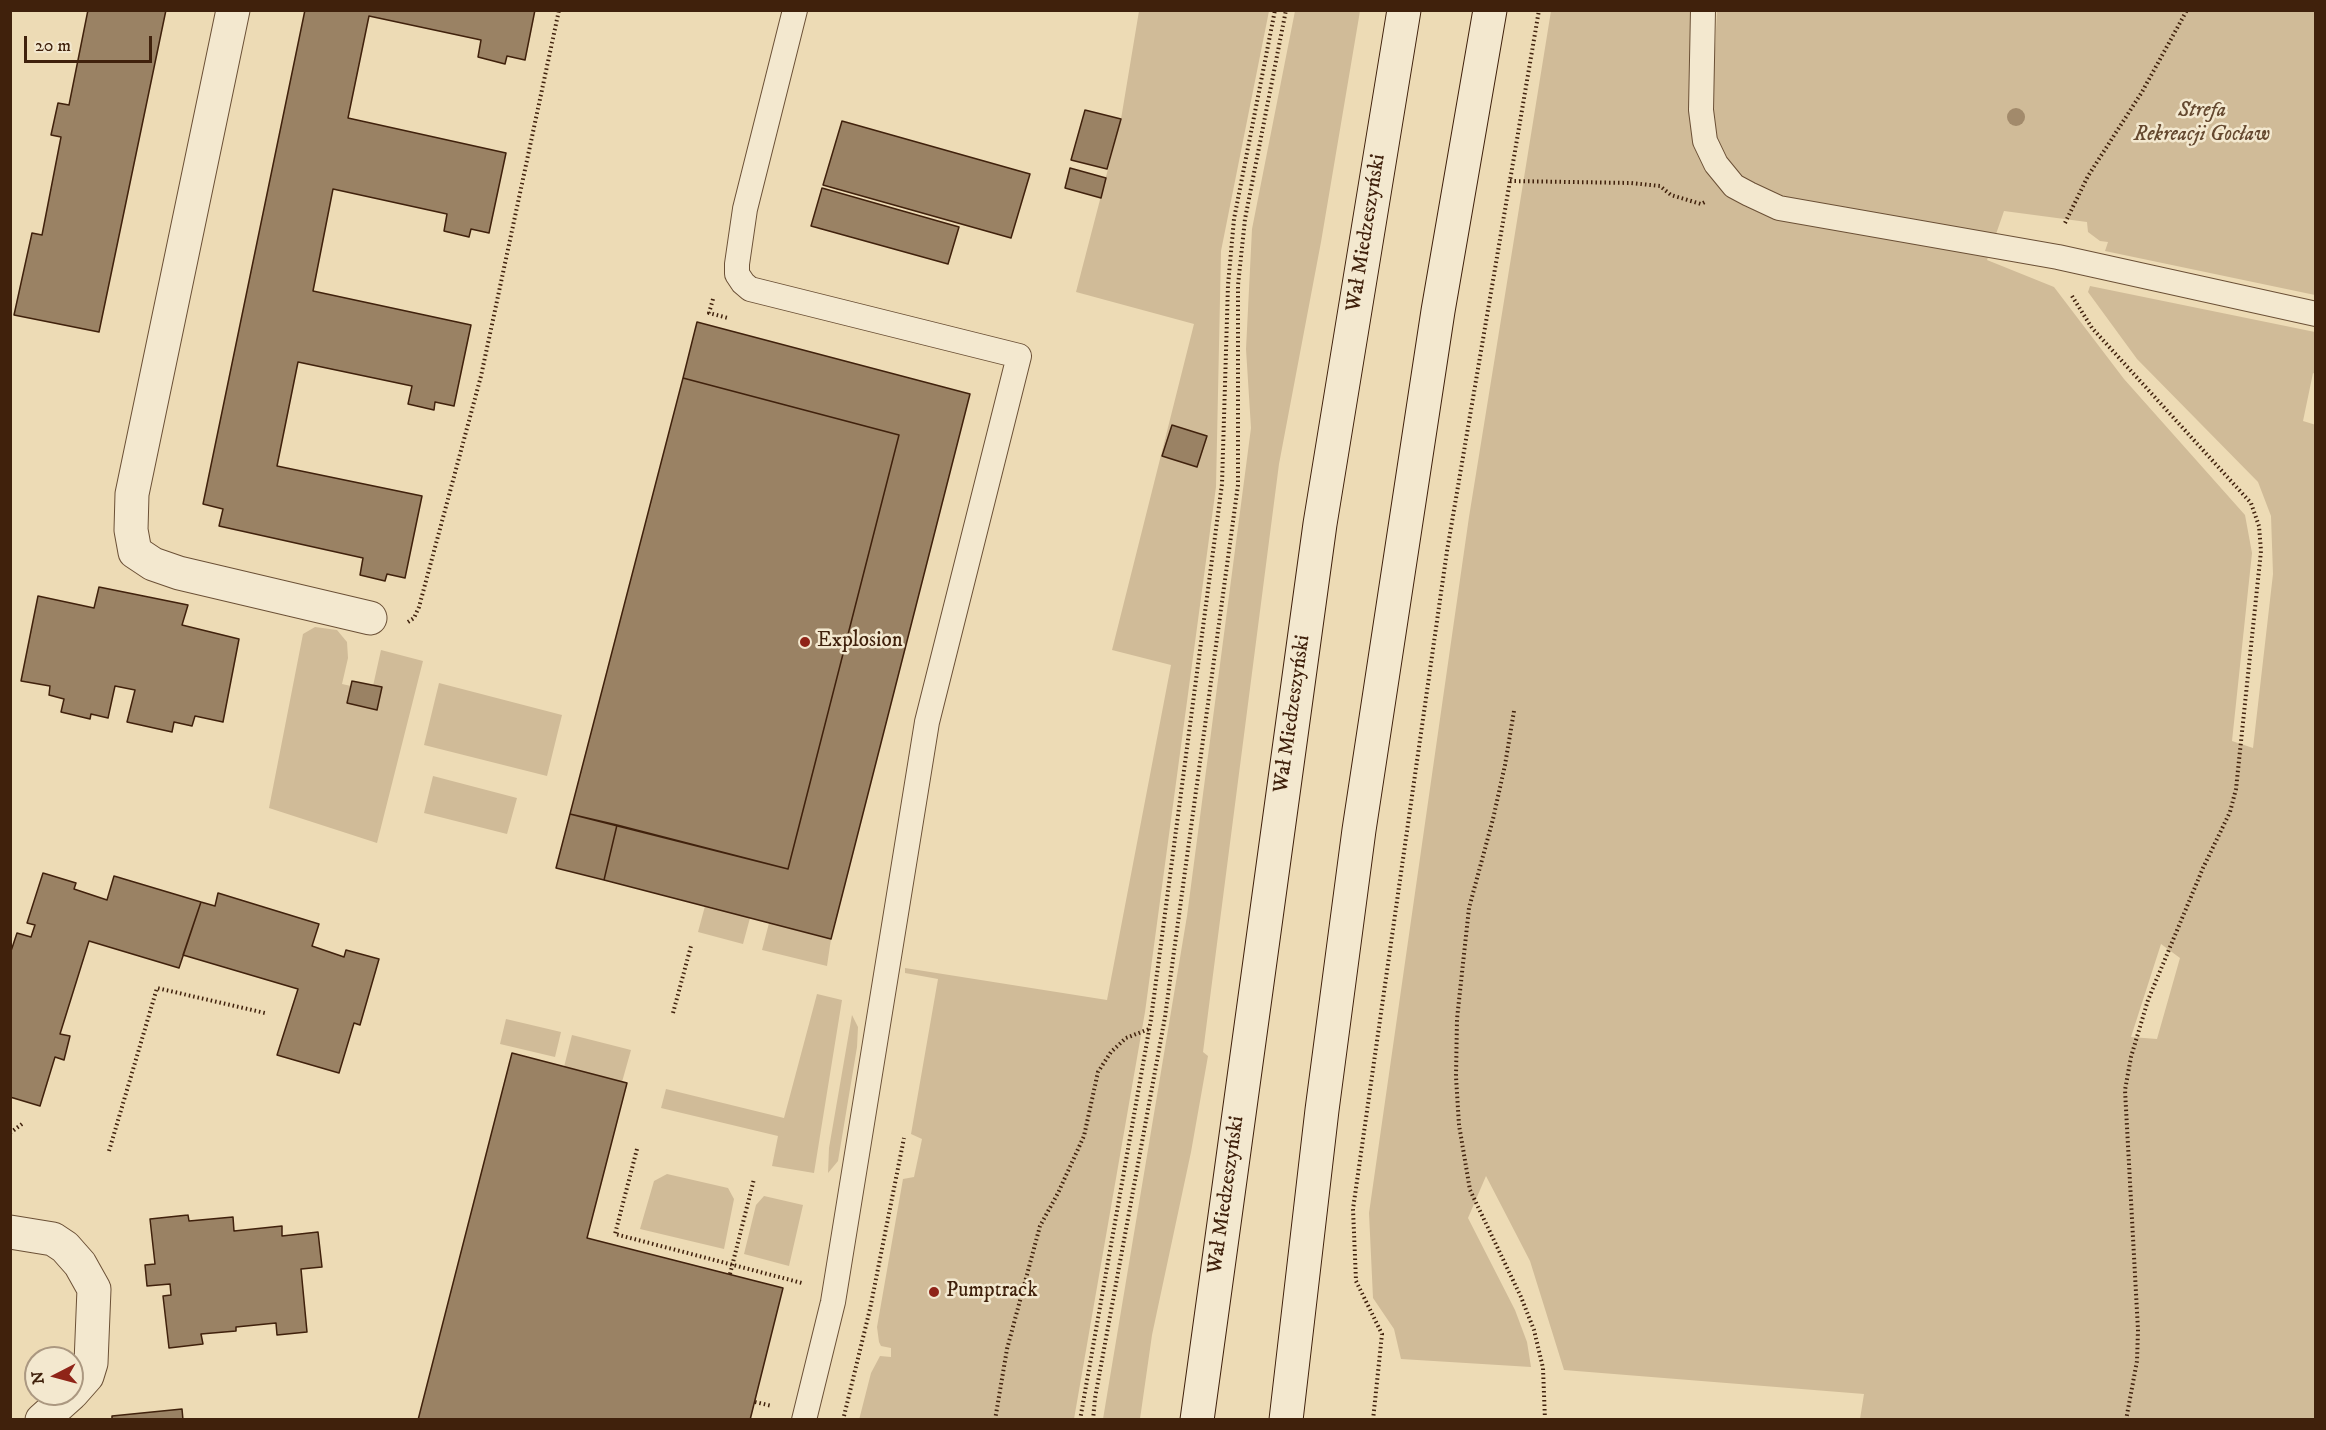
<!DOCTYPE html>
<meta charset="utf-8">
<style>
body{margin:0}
#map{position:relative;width:2326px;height:1430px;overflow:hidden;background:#eddbb5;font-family:"IM FELL DW Pica",serif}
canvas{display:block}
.frame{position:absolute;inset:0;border:12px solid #40210c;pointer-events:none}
.north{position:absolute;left:24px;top:1346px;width:60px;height:60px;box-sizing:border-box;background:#f3e8cf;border:2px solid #ab9881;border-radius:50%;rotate:264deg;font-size:16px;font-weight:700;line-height:24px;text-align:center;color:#40210c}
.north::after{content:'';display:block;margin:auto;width:21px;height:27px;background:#8f2418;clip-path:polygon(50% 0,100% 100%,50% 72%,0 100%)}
.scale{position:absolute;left:24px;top:36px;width:128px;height:27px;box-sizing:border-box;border:3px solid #40210c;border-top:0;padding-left:8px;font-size:18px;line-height:21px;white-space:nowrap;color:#40210c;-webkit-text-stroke:4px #f3e8cf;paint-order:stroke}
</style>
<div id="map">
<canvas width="2326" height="1430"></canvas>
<div class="frame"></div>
<div class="north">N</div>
<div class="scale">20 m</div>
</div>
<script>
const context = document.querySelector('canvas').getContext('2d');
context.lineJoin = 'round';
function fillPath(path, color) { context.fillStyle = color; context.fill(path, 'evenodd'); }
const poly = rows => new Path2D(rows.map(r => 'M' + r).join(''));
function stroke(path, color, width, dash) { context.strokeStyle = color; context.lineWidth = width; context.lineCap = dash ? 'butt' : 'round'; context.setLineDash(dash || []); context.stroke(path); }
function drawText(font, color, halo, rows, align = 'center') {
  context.font = font + ' "IM FELL DW Pica",serif'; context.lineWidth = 5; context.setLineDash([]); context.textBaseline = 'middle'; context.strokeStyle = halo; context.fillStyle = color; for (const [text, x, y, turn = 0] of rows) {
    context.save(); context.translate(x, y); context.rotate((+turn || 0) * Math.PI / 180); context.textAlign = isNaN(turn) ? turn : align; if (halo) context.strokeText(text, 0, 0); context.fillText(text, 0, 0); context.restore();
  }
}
fillPath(poly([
 [1139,11,1269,11,1221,251,1216,487,1145,1012,1074,1419,859,1420,871,1373,880,1356,891,1357,891,1348,881,1346,879,1342,877,1327,903,1179,914,1177,922,1139,911,1134,938,979,905,973,905,968,1107,1000,1171,665,1112,650,1194,324,1076,292,1121,119],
 [1295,11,1360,11,1321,242,1279,464,1203,1052,1208,1056,1191,1152,1152,1335,1140,1419,1103,1419,1187,916,1251,428,1246,349,1252,229],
 [1551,11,1690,11,1690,64,1714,70,1717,11,2315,11,2315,295,2105,251,2108,242,2100,241,2088,232,2087,222,2004,211,1987,260,2054,287,2124,379,2245,515,2252,553,2232,741,2253,748,2273,574,2271,516,2258,482,2137,359,2088,292,2090,286,2315,332,2315,374,2313,373,2303,421,2316,425,2315,1419,1860,1419,1864,1394,1564,1370,1530,1261,1486,1176,1468,1218,1515,1310,1527,1342,1531,1367,1401,1359,1394,1329,1373,1298,1369,1213,1469,517],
 [2161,944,2180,958,2157,1039,2131,1037],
 [315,627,337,630,347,642,348,658,342,684,351,686,348,703,377,709,382,688,373,686,381,650,423,661,377,843,269,808,303,634],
 [439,683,562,715,547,776,424,745],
 [433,776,517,798,507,834,424,813],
 [705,906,750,918,743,944,698,932],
 [769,923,831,939,827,966,762,950],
 [817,994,842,1000,814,1173,772,1166,778,1136,661,1108,666,1089,784,1118],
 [852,1015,858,1027,857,1047,838,1161,828,1173,829,1148],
 [506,1019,561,1032,555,1057,500,1044],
 [572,1035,631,1050,622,1082,564,1067],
 [667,1174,728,1188,734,1199,724,1249,640,1229,654,1181],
 [764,1196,803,1205,789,1266,744,1254,756,1205]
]), '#d0bb98');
const building = poly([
 [88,10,166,10,99,332,14,315,32,233,42,235,61,137,51,135,58,103,69,105,88,10],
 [305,10,535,10,525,60,507,56,505,64,478,57,481,40,369,16,348,118,506,153,489,233,471,229,469,237,444,231,447,214,333,189,313,291,471,325,454,406,435,402,434,410,408,404,412,386,298,362,277,466,422,496,405,578,387,574,385,581,360,575,363,558,219,526,223,509,203,504,305,10],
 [1085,110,1121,119,1107,169,1071,160,1085,110],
 [842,121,1030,174,1011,238,823,185,842,121],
 [1070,168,1106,178,1101,198,1065,188,1070,168],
 [822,188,959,227,948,264,811,226,822,188],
 [697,322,970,394,831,939,604,880,617,825,788,869,899,435,683,378,697,322],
 [683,378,899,435,788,869,570,814,683,378],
 [1172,425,1207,436,1197,467,1162,456,1172,425],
 [99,587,188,605,182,625,239,639,223,722,195,716,192,726,174,722,172,732,127,722,135,690,115,686,108,718,91,714,90,719,61,712,64,699,49,695,50,686,21,681,38,596,94,608,99,587],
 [352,681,382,687,377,710,347,703,352,681],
 [570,814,617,825,604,880,556,868,570,814],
 [43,873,76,883,74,889,107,900,114,876,201,902,179,968,89,941,60,1034,70,1036,64,1060,55,1057,40,1106,10,1097,10,954,17,933,31,937,35,925,27,923,43,873],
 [218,893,319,924,312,946,344,957,346,950,379,959,360,1025,354,1023,339,1073,277,1055,298,989,183,955,201,902,215,906,218,893],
 [512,1053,627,1083,587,1238,783,1288,750,1420,418,1420,512,1053],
 [188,1215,189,1221,233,1217,234,1231,282,1226,282,1236,318,1232,322,1267,301,1269,307,1332,277,1335,276,1323,236,1327,236,1331,201,1334,203,1344,169,1348,163,1296,171,1295,170,1284,147,1286,145,1265,155,1264,150,1219,188,1215],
 [182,1409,183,1420,112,1420,112,1416,182,1409]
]);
fillPath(building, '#9a8264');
stroke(building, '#40210c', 1.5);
const lane = poly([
 [795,10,745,209,737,264,737,274,743,283,750,289,1019,356,927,722,833,1302,804,1420],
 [1703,10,1701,110,1705,141,1716,164,1734,186,1749,194,1779,208,2058,257,2316,314]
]);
const street = poly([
 [233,10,132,494,131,530,135,552,153,564,179,573,370,618],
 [10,1232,53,1239,65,1247,80,1264,94,1289,91,1363,87,1376,72,1393],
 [42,1420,71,1394]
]);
const secondary = poly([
 [1197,1420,1320,524,1404,10],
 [1286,1420,1322,1110,1359,830,1438,311,1490,10]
]);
stroke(lane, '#6b5036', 26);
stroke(street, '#6b5036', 35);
stroke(secondary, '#40210c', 35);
stroke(poly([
 [1510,181,1631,183,1660,186,1671,195,1701,204,1705,202],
 [2065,223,2088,176,2142,92,2187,10],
 [2072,296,2092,328,2251,503,2259,526,2261,551,2236,789,2230,812,2203,868,2148,1000,2131,1057,2125,1090,2138,1330,2137,1361,2126,1420],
 [713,299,709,313,728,318],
 [408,622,414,618,419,607,481,376,559,10],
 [1514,711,1505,765,1493,819,1469,908,1457,1019,1456,1077,1459,1125,1470,1190,1521,1297,1534,1330,1543,1368,1545,1420],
 [673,1013,691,946],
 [10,1133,22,1124],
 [637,1149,615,1234,802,1283],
 [109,1151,157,988,265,1013],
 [730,1274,754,1179],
 [755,1402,772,1406],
 [844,1416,870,1309,904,1138],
 [995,1420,1007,1349,1040,1226,1058,1193,1084,1136,1098,1072,1111,1052,1126,1038,1149,1029],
 [1080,1420,1151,1019,1222,484,1228,285,1234,219,1275,10],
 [1093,1420,1095,1398,1165,1017,1238,485,1238,285,1245,219,1286,10],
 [1373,1420,1382,1334,1356,1281,1353,1209,1447,551,1539,10]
]), '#40210c', 4, [1.5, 3]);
stroke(lane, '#f3e8cf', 24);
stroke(street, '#f3e8cf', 33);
stroke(secondary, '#f3e8cf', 33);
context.fillStyle = '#a28a6b';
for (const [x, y] of [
 [2016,117]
]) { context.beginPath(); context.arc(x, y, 9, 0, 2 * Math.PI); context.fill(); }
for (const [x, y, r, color] of [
 [805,642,6,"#8f2418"],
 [934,1292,6,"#8f2418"]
]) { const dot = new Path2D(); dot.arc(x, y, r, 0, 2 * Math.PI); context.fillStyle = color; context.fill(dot); stroke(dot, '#f3e8cf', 2); }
drawText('italic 21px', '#64482f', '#f3e8cf', [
 ["Strefa",2202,112],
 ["Rekreacji Gocław",2202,136]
]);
drawText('21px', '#40210c', '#f3e8cf', [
 ["Wał Miedzeszyński",1367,233,-81],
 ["Wał Miedzeszyński",1293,714,-82],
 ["Wał Miedzeszyński",1227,1195,-82]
]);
drawText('21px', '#40210c', '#f3e8cf', [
 ["Explosion",817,642],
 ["Pumptrack",946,1292]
], 'left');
</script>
